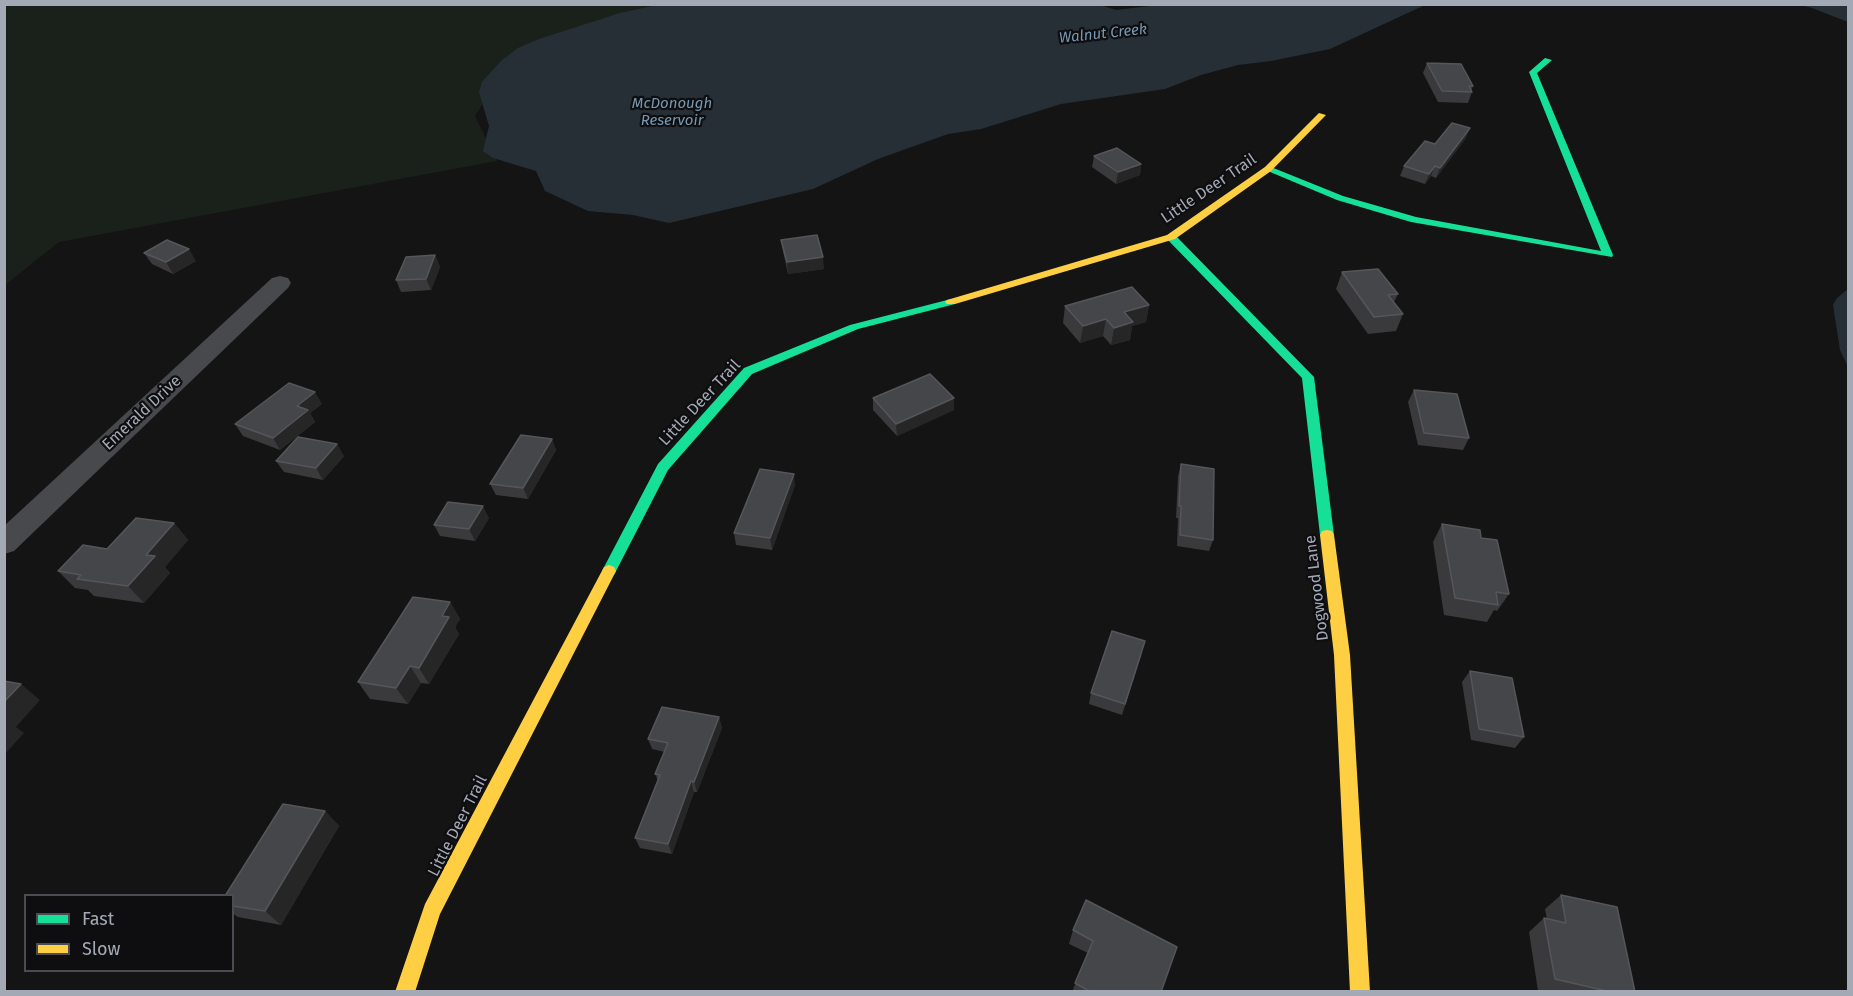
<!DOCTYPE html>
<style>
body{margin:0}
#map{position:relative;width:1853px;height:996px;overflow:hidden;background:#141414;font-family:"Fira Sans",sans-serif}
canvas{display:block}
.frame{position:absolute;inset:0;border:6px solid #a4a9b6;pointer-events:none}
.legend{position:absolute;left:24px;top:894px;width:210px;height:78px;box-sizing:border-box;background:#0e0e10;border:2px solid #4a4c52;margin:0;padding:8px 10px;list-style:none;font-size:18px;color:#a4a9b6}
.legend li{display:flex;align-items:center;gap:12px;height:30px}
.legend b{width:30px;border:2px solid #4a4c52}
</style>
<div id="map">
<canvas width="1853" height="996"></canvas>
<div class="frame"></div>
<ul class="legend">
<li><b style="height:8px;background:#16e098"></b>Fast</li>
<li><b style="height:8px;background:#ffcf43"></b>Slow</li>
</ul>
</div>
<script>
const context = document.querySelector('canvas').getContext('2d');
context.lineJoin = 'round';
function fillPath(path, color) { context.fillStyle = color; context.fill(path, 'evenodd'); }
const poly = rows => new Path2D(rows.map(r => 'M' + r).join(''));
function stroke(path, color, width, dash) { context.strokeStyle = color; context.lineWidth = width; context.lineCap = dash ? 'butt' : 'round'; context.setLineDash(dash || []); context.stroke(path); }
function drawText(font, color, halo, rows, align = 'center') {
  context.font = font + ' "Fira Sans",sans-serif'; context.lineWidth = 4.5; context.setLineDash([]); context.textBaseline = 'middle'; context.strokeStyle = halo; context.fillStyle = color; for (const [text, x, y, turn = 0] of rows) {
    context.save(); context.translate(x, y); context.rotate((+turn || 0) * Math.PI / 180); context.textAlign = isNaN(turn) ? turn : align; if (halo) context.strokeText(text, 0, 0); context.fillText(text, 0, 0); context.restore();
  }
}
fillPath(poly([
 [5,5,701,5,504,70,475,116,497,161,59,242,5,285]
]), '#1a211b');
fillPath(poly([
 [1097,4,1116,10,1166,4,1425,5,1330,49,1271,61,1238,65,1201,75,1165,89,1061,104,981,129,948,134,878,159,813,189,669,223,633,215,588,211,545,191,536,171,493,158,483,151,489,126,479,92,482,82,501,61,518,48,539,39,620,13,662,4],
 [1801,5,1848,5,1848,22,1812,8],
 [1848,289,1848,367,1840,350,1833,305,1837,298]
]), '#272f36');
fillPath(poly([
 [280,276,288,278,291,283,288,288,14,551,4,554,4,526,272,278,280,276]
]), '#48494d');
fillPath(poly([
 [1545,58,1552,60,1537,73,1613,255,1612,257,1411,222,1337,200,1263,169,1271,167,1343,196,1416,217,1601,251,1529,72,1545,58],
 [1171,234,1175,235,1314,377,1334,535,1332,539,1322,539,1320,535,1302,378,1167,239,1166,237,1171,234],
 [951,299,955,300,955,304,858,329,752,374,668,470,614,575,604,575,602,571,658,464,744,368,850,325,951,299]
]), '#16e098');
fillPath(poly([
 [1319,113,1326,115,1271,171,1175,239,955,304,947,304,945,302,947,300,1167,235,1265,167,1319,113],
 [1327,530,1332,531,1334,535,1350,655,1370,992,1350,992,1334,655,1320,535,1322,531,1327,530],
 [609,565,614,567,616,571,440,914,415,992,395,992,425,904,604,567,609,565]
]), '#ffcf43');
fillPath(poly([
 [1427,63,1473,86,1471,91,1472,92,1468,103,1438,102,1423,73],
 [1466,138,1436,178,1431,176,1425,184,1400,176,1404,166,1435,144],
 [1094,156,1141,164,1140,175,1116,184,1092,167],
 [781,240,824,269,788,274,783,251],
 [144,253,196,261,173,274,152,264],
 [435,255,440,267,431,290,401,292,396,280],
 [1342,272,1398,294,1394,302,1403,314,1396,331,1368,334,1336,289],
 [1149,305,1146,322,1132,326,1130,340,1111,345,1103,336,1080,343,1063,323,1065,306],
 [1414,390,1469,438,1463,450,1418,445,1408,402],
 [873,398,954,398,954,410,897,436,873,410],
 [322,404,310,413,315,422,280,450,243,436,235,424],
 [552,439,556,450,528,499,496,495,490,484],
 [344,456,323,480,284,472,276,461],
 [1181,464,1213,540,1209,551,1177,546,1178,518,1176,518,1178,476],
 [795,485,772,550,736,545,734,533],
 [489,518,475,541,440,536,434,525],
 [174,523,188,540,165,567,170,573,144,603,94,596,88,590,75,588,58,571,107,549],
 [1442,524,1481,538,1509,594,1497,611,1494,610,1487,622,1444,615,1433,542],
 [450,602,460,619,455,627,459,634,429,684,421,683,408,704,370,699,358,682],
 [1142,653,1122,715,1089,704,1091,693],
 [1470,671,1524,737,1515,748,1471,740,1462,682],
 [719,717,722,728,697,792,694,792,672,854,640,848,635,838,658,781,655,774,665,752,652,749,648,739],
 [325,811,339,826,281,925,238,917,232,913,232,896],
 [1561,895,1635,992,1538,991,1529,932,1544,918,1547,919,1545,909],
 [1086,900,1161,992,1072,992,1088,953,1069,944,1073,930]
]), '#3a3a3c');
fillPath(poly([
 [1470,128,1466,138,1436,178,1440,168],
 [1141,164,1140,175,1116,184,1118,172],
 [1435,166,1431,176,1425,184,1429,174],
 [189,249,196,261,173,274,166,262],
 [435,255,440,267,431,290,426,279],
 [823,257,824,269,788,274,787,262],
 [1149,305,1146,322,1132,326,1130,340,1111,345,1114,328,1124,312],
 [1106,319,1103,336,1080,343,1083,326],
 [315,392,322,404,310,413,315,422,280,450,273,438,297,406],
 [954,398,954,410,897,436,896,424],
 [552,439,556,450,528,499,523,488],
 [337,444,344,456,323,480,316,468],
 [794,474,795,485,772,550,770,538],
 [483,506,489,518,475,541,469,529],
 [174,523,188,540,165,567,170,573,144,603,128,586,146,555],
 [450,602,460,619,455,627,459,634,429,684,419,668,442,616],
 [410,666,421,683,408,704,396,688],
 [21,684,40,700,16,727,24,733,4,755,4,702],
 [719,717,722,728,697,792,694,782],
 [691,781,694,792,672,854,668,844],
 [325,811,339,826,281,925,265,911]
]), '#262627');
const building = poly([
 [1427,63,1461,64,1473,86,1469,86,1472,92,1442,91,1427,63],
 [1452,123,1470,128,1440,168,1435,166,1429,174,1404,166,1425,141,1435,144,1452,123],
 [1117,148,1141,164,1118,172,1094,156,1117,148],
 [817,235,823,257,787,262,781,240,817,235],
 [167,240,189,249,166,262,144,253,167,240],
 [435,255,426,279,396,280,406,257,435,255],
 [1378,269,1398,294,1388,295,1403,314,1374,317,1342,272,1378,269],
 [1132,287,1149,305,1124,312,1133,322,1114,328,1106,319,1083,326,1065,306,1132,287],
 [930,374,954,398,896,424,873,398,930,374],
 [289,383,315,392,297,406,308,410,273,438,235,424,289,383],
 [1414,390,1457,394,1469,438,1424,433,1414,390],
 [521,435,552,439,523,488,490,484,521,435],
 [298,437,337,444,316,468,276,461,298,437],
 [1181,464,1214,469,1213,540,1180,535,1181,506,1179,506,1181,464],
 [760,469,794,474,770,538,734,533,760,469],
 [448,502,483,506,469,529,434,525,448,502],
 [136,518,174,523,146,555,155,556,128,586,77,579,81,575,58,571,83,545,107,549,136,518],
 [1442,524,1480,530,1481,538,1497,540,1509,594,1496,592,1498,605,1455,598,1442,524],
 [413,597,450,602,442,616,449,617,419,668,410,666,396,688,358,682,413,597],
 [1112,631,1145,641,1125,704,1091,693,1112,631],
 [1470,671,1512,678,1524,737,1479,729,1470,671],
 [4,681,21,684,4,702,4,681],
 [662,707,719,717,694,782,691,781,668,844,635,838,660,775,655,774,668,743,648,739,662,707],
 [283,804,325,811,265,911,232,906,232,896,225,896,283,804],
 [1561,895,1617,907,1635,992,1611,992,1555,979,1544,918,1566,923,1561,895],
 [1086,900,1177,947,1161,992,1091,992,1075,983,1093,941,1073,930,1086,900]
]);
fillPath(building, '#454649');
stroke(building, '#54565a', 1.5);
drawText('italic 15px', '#7998b3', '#0e0e10', [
 ["Walnut Creek",1103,34,-6],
 ["McDonough",672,104],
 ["Reservoir",672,121]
]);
drawText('16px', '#a4a9b6', '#0e0e10', [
 ["Little Deer Trail",1209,189,-34],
 ["Little Deer Trail",700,403,-47],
 ["Emerald Drive",142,413,-43],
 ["Dogwood Lane",1317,588,-97],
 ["Little Deer Trail",458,826,-63]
]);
</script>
